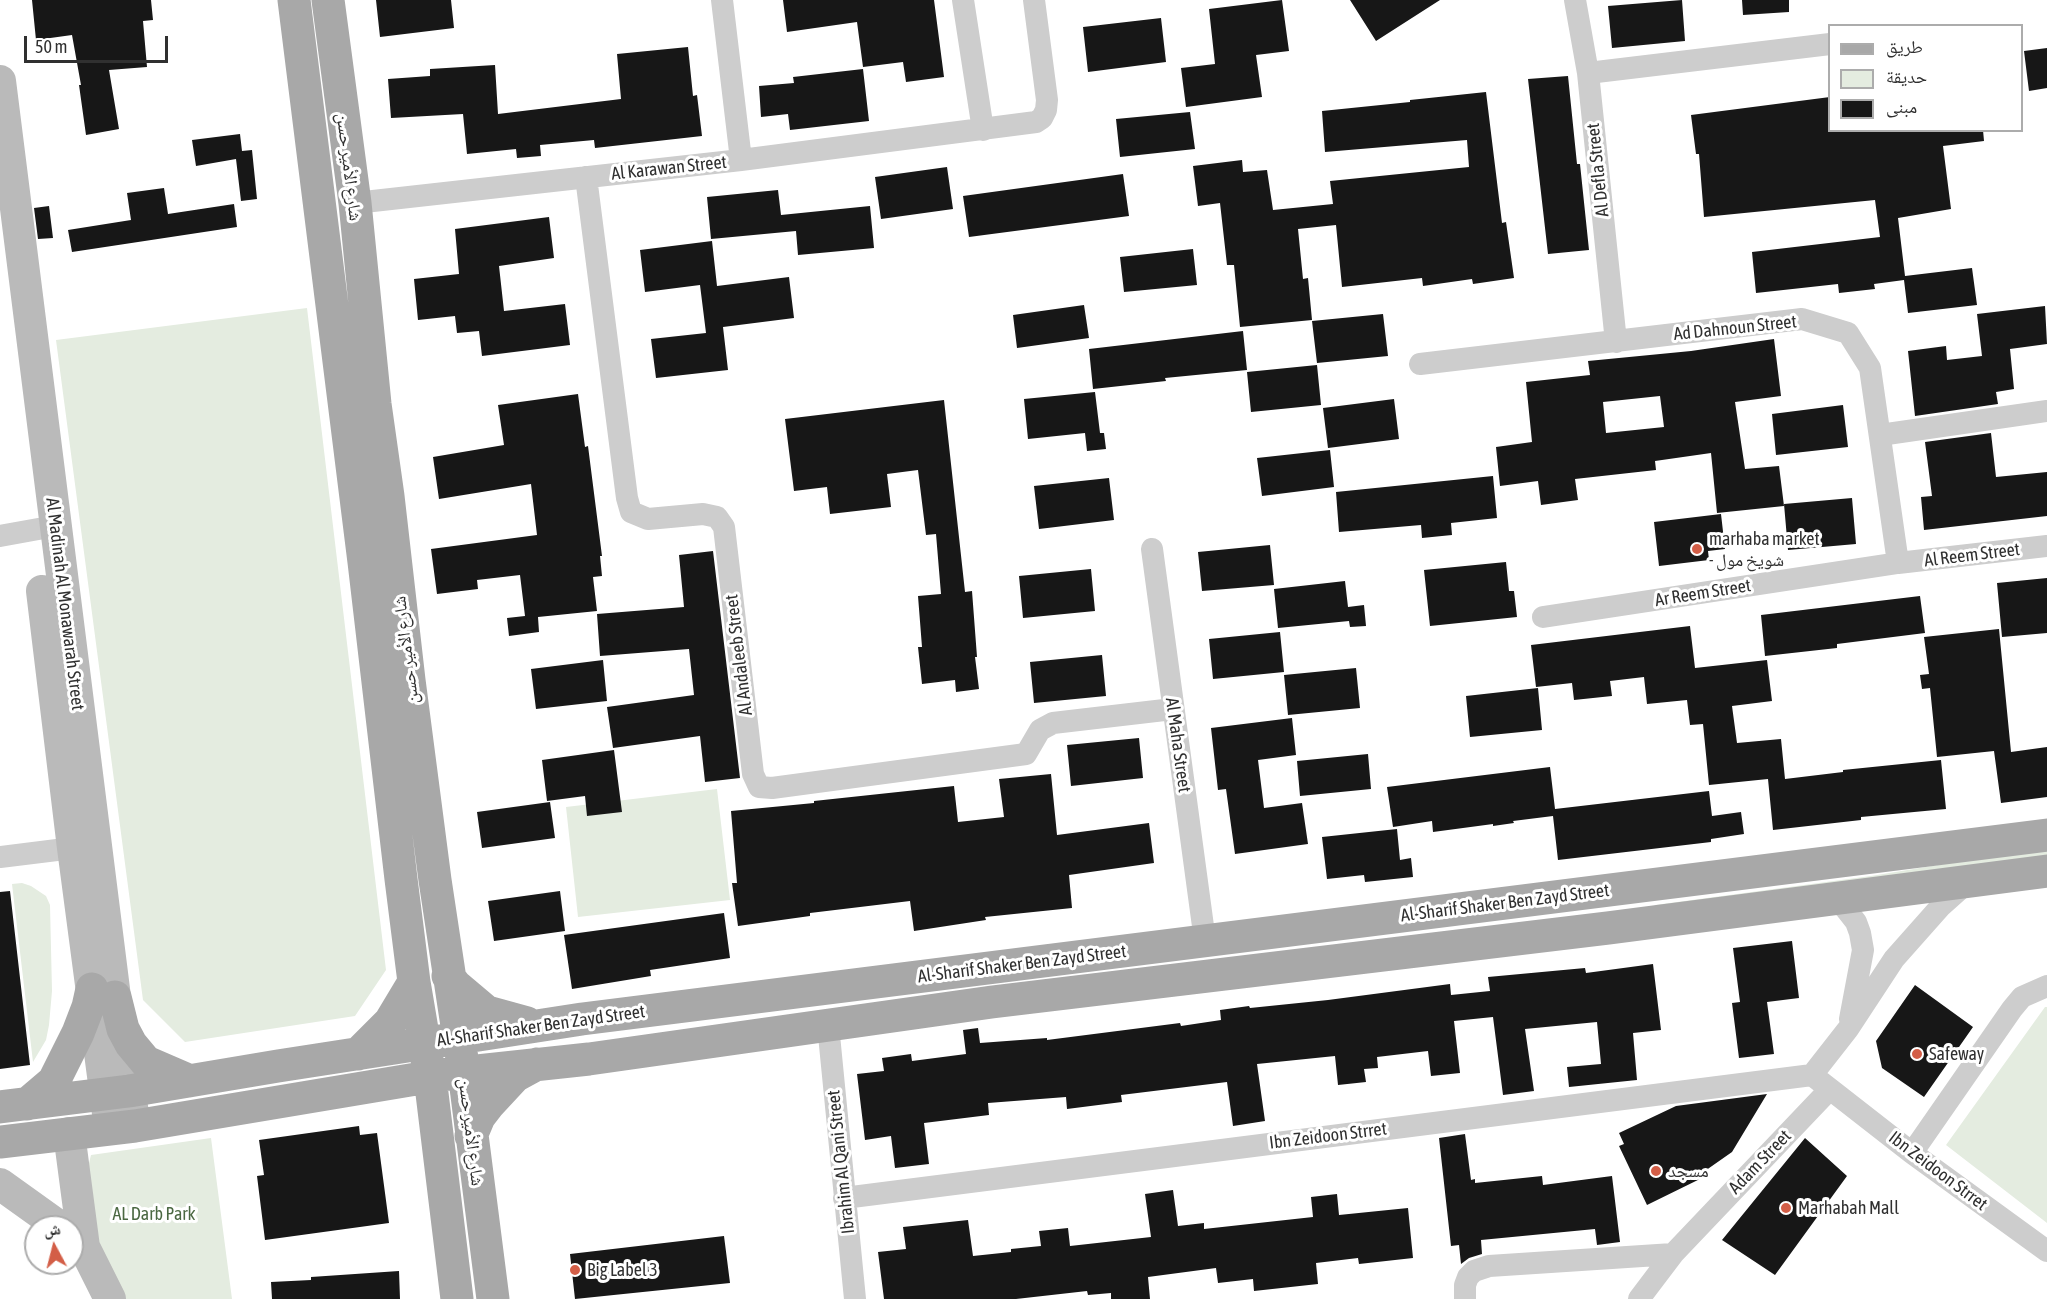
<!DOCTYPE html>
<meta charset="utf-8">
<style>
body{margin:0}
#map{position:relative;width:2047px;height:1299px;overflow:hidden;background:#fff;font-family:"Asap Condensed","Noto Naskh Arabic",sans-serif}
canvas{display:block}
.legend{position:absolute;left:1828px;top:24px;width:195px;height:108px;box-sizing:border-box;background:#fff;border:2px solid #acacac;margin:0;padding:8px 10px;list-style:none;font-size:18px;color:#303030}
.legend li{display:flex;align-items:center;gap:12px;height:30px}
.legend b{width:30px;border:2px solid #acacac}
.north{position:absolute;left:24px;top:1215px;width:60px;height:60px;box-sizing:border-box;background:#fff;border:2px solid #acacac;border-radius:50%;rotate:353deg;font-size:16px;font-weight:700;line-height:24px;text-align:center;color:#303030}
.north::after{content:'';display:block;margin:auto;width:21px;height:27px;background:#d35e47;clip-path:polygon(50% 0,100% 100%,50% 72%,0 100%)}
.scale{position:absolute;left:24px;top:36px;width:144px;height:27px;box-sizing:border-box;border:3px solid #303030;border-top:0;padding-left:8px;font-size:18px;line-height:21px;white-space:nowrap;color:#303030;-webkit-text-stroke:4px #fff;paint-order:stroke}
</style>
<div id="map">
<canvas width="2047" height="1299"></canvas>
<ul class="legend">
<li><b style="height:8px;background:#a8a8a8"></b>طريق</li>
<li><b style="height:16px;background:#e4ece0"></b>حديقة</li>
<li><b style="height:16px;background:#171717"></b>مبنى</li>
</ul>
<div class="north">ش</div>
<div class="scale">50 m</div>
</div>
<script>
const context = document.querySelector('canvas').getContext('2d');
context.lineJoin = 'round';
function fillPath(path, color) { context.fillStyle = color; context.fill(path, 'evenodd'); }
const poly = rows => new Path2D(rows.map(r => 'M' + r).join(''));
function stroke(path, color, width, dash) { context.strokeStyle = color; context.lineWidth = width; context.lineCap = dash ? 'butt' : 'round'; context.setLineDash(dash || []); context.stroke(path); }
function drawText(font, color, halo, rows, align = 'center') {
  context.font = font + ' "Asap Condensed","Noto Naskh Arabic",sans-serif'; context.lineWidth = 6; context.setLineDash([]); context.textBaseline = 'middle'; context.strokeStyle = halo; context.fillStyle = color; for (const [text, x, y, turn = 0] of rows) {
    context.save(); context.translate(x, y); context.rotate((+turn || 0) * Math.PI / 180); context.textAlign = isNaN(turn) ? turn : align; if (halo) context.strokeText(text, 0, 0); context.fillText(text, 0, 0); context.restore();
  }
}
fillPath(poly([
 [307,308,386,970,355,1016,185,1042,143,1000,56,340],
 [717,789,730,900,578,917,566,807],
 [2047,847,2047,858,1654,907,1655,905,1871,876],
 [22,883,31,886,46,896,50,905,52,991,49,1025,46,1040,33,1062,12,884],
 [2045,1007,2047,1007,2047,1223,1946,1145],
 [211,1138,232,1299,118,1299,80,1200,91,1155]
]), '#e4ece0');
fillPath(poly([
 [32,0,151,0,153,20,143,21,147,67,109,70,119,129,86,135,79,85,81,85,72,35,36,40],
 [376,0,451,0,454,28,380,37],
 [783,0,934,0,944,77,906,82,903,62,863,67,857,22,787,32],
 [1282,0,1289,51,1256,55,1262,97,1186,107,1181,68,1215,64,1209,9],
 [1350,0,1440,0,1376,41],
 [1682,0,1685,41,1612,48,1608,6],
 [1742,0,1789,0,1789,12,1743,15],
 [1161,18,1166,62,1088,72,1083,27],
 [688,47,693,96,697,95,702,136,595,148,594,140,540,145,541,156,517,158,516,149,467,154,463,114,391,118,388,79,430,76,430,69,495,65,498,114,621,99,617,54],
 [2047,48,2047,88,2029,91,2024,51],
 [863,69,869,121,790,130,788,114,761,117,759,86,794,83,793,77],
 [1568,76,1577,164,1580,164,1589,250,1548,254,1528,79],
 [1486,92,1502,223,1506,222,1514,278,1473,284,1472,279,1423,286,1422,278,1342,287,1336,225,1298,229,1303,279,1308,278,1312,320,1240,327,1234,265,1227,265,1220,203,1198,206,1193,166,1242,160,1243,172,1267,170,1273,210,1333,204,1330,181,1469,167,1467,140,1325,152,1322,111,1410,102,1410,100],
 [1830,97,1830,130,1983,130,1984,141,1943,146,1951,209,1898,218,1905,276,1972,268,1977,305,1908,313,1904,280,1874,284,1875,289,1839,293,1838,284,1756,293,1752,252,1880,237,1875,200,1704,217,1699,154,1696,154,1691,115],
 [1190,112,1195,149,1120,157,1116,119],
 [240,134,242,151,252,150,257,199,241,201,236,159,196,166,192,140],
 [947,167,953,209,881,219,875,177],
 [1123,174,1129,216,969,237,963,196],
 [164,188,168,214,234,204,237,227,72,252,68,230,131,220,127,193],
 [778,190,781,215,870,206,874,248,798,255,796,231,711,239,707,197],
 [49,206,53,238,38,239,34,208],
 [549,217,554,258,499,266,504,311,565,304,570,345,482,356,479,331,457,333,455,316,418,320,414,279,459,274,455,229],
 [712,241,717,286,789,277,794,318,723,327,728,370,656,378,651,339,706,333,700,285,645,292,640,250],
 [1193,249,1197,285,1124,292,1120,257],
 [1084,305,1089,338,1017,348,1013,315],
 [2045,306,2047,344,2010,349,2014,389,1996,392,1998,404,1915,416,1908,351,1946,346,1947,360,1982,356,1977,314],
 [1383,314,1388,356,1317,363,1312,321],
 [1243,331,1247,370,1165,378,1166,381,1093,389,1089,349],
 [1774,339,1781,396,1735,402,1745,469,1779,466,1784,506,1717,513,1711,453,1655,461,1656,470,1575,479,1578,500,1541,505,1538,481,1500,486,1496,447,1532,442,1526,382,1590,375,1588,361,1691,351],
 [1660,396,1664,427,1606,433,1603,402],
 [1317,365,1321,405,1251,412,1247,372],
 [1095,392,1100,433,1104,433,1106,449,1087,451,1085,433,1028,439,1024,399],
 [578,394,585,447,588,446,602,556,600,556,602,576,593,577,597,611,538,617,539,632,509,636,507,618,525,616,520,575,477,580,478,589,437,594,431,549,537,535,531,484,439,499,433,457,504,445,498,405],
 [1394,399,1399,439,1328,448,1323,408],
 [944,400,965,592,972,591,977,657,975,657,979,689,956,692,955,680,922,684,918,647,922,647,918,596,941,594,936,534,926,535,918,470,887,474,891,507,830,514,827,487,794,491,785,419],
 [1843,405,1848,447,1776,455,1772,414],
 [1991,433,1996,477,2047,472,2047,516,1924,530,1921,497,1932,496,1925,442],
 [1330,450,1334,487,1262,496,1257,458],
 [1493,476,1497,518,1451,523,1452,535,1422,538,1421,525,1339,532,1336,492],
 [1109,478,1114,520,1039,529,1034,486],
 [1852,498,1856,544,1788,550,1784,504],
 [1721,514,1725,549,1708,551,1709,560,1659,566,1654,522],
 [1270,545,1274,585,1202,591,1198,552],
 [713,551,740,778,705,782,700,736,613,748,607,707,694,695,689,649,600,656,597,614,684,607,679,555],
 [1506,562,1509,591,1514,591,1517,617,1430,626,1424,570],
 [1091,569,1095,611,1023,618,1019,576],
 [2047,578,2047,633,2002,637,1997,583],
 [1345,581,1348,607,1364,605,1366,626,1350,627,1349,621,1278,628,1274,589],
 [1920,596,1925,633,1837,644,1837,648,1765,656,1761,615],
 [1690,626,1695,668,1767,660,1772,701,1732,706,1737,743,1781,739,1785,779,1843,772,1843,770,1941,760,1946,809,1861,817,1861,820,1773,830,1768,779,1709,785,1703,724,1690,725,1687,700,1647,704,1644,677,1610,681,1612,696,1574,700,1572,683,1536,687,1531,645],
 [1999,629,2011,752,2047,747,2047,797,2001,803,1994,751,1937,757,1930,688,1922,689,1920,675,1929,674,1924,637],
 [1280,632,1284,672,1213,679,1209,639],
 [1102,655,1106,696,1034,703,1030,662],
 [603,660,607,701,536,709,531,669],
 [1356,668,1360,708,1288,715,1284,675],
 [1538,688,1542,730,1470,737,1466,696],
 [1292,718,1296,755,1258,760,1264,808,1302,803,1308,844,1235,854,1226,789,1218,790,1211,728],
 [1139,738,1143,778,1071,786,1067,745],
 [614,750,622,812,587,816,585,796,547,801,542,760],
 [1368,754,1371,789,1300,796,1297,761],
 [1550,767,1555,809,1709,791,1712,816,1741,812,1744,834,1711,839,1711,842,1558,860,1553,816,1513,821,1514,823,1493,826,1493,824,1433,832,1432,821,1393,827,1387,787],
 [1051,774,1057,835,1149,823,1154,863,1069,875,1072,908,985,917,986,920,914,931,910,901,810,913,810,916,738,926,732,883,737,883,731,811,814,803,814,801,954,786,958,822,1004,817,999,779],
 [550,802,555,838,482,848,477,812],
 [1397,829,1400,860,1411,858,1413,877,1365,882,1364,875,1327,879,1322,837],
 [10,891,30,1065,0,1069,0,892],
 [560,891,565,931,494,941,488,901],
 [724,913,730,958,650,970,651,976,572,989,564,935],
 [1792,941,1799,998,1767,1002,1774,1054,1739,1058,1732,1003,1740,1002,1733,948],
 [1653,964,1661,1030,1633,1033,1637,1080,1569,1087,1567,1067,1601,1064,1597,1022,1525,1029,1534,1091,1503,1095,1493,1017,1454,1021,1460,1073,1431,1076,1428,1051,1377,1057,1378,1068,1364,1069,1366,1082,1338,1085,1335,1056,1257,1064,1265,1121,1233,1126,1227,1082,1121,1095,1122,1102,1067,1109,1066,1097,988,1103,989,1115,924,1123,929,1164,895,1168,891,1136,865,1140,857,1074,884,1071,882,1058,911,1054,912,1061,966,1054,963,1030,978,1028,980,1043,1047,1038,1047,1040,1180,1023,1181,1026,1221,1020,1220,1010,1249,1006,1250,1008,1328,1000,1450,984,1451,995,1490,991,1488,977,1585,968,1586,973],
 [1915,985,1973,1027,1924,1097,1882,1068,1876,1041],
 [1767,1094,1732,1152,1702,1173,1704,1177,1647,1205,1619,1146,1624,1144,1619,1133,1676,1106],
 [359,1126,360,1135,377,1133,389,1223,265,1240,257,1176,264,1175,259,1140],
 [1465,1134,1471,1180,1475,1179,1475,1183,1542,1176,1543,1185,1612,1176,1620,1242,1597,1245,1595,1229,1481,1240,1482,1254,1469,1258,1461,1264,1459,1245,1451,1246,1439,1138],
 [1805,1138,1847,1176,1775,1275,1722,1240],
 [1173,1190,1178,1226,1204,1223,1204,1229,1313,1217,1311,1197,1337,1194,1339,1215,1408,1208,1413,1258,1359,1264,1358,1258,1316,1263,1318,1284,1254,1291,1253,1279,1218,1283,1216,1268,1148,1277,1150,1299,1111,1299,1111,1293,1088,1295,1087,1291,1016,1299,884,1299,878,1252,906,1249,903,1227,968,1220,973,1256,1011,1252,1011,1249,1041,1246,1039,1231,1068,1228,1070,1246,1151,1237,1145,1194],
 [724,1236,730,1283,575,1299,570,1254],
 [399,1271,400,1299,272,1299,271,1282,311,1280,311,1277]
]), '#171717');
stroke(poly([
 [722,0,741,160],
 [963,0,983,130],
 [1575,0,1588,73,1616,342],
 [1588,73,1830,44],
 [586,177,627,498,631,512,648,519,703,514,717,517,724,527,753,774,759,787,772,788,1026,754,1040,730,1053,723,1173,709],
 [355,203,741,160,1036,122,1042,118,1046,110,1047,100,1034,0],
 [1420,364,1802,319,1848,333,1870,368,1898,563],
 [1880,435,2047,411],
 [0,536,55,526],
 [1152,549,1205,941],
 [1543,617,1898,563,2047,546],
 [0,857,73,848],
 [1834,899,1845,908,1856,922,1860,933,1863,950,1850,1019],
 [828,1025,855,1299],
 [1830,1089,1912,1153,2047,1251],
 [1912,1153,2012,1009,2022,997,2047,986],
 [844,1198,1812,1075],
 [1465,1299,1465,1285,1468,1277,1474,1271,1489,1266,1673,1254],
 [1639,1299,1673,1254,1830,1089,1812,1075,1848,1029,1894,959,1941,906,1969,881]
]), '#cdcdcd', 22);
stroke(poly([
 [0,81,115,997,135,1126],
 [42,591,73,848,110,1129],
 [69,1133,84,1247],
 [0,1184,60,1227],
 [72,1237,84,1247,110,1299]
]), '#bababa', 32);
stroke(poly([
 [294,0,364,562,401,879,414,982,430,1077,457,1299],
 [328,0,355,203,375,404,388,496,409,680,435,880,464,1072,493,1299],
 [448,976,455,985,487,1012,527,1023],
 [115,997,123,1029,131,1044,146,1062,190,1081],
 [358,1054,390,1022,414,982],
 [27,1104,54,1081,78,1033,88,1007,92,989],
 [0,1107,129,1091,278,1066,582,1019,2047,835],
 [471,1136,479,1117,489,1104,515,1076,537,1064],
 [0,1142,135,1126,440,1075,589,1059,992,1002,1608,928,2047,871]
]), '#a8a8a8', 33);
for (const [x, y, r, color] of [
 [1697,549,6,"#d35e47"],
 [1917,1054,6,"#d35e47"],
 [1656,1171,6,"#d35e47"],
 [1786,1208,6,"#d35e47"],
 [575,1270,6,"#d35e47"]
]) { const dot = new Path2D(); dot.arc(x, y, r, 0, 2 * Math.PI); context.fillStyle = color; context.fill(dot); stroke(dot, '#fff', 2); }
drawText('18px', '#303030', '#fff', [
 ["شارع الأمير حسن",349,167,83],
 ["Al Karawan Street",669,168,-6],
 ["Al Defla Street",1598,170,-96],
 ["Ad Dahnoun Street",1735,328,-6],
 ["Al Reem Street",1972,555,-7],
 ["Ar Reem Street",1703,593,-9],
 ["Al Madinah Al Monawarah Street",65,604,83],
 ["شارع الأمير حسن",406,650,-97],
 ["Al Andaleeb Street",739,655,-97],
 ["Al Maha Street",1178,745,82],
 ["Al-Sharif Shaker Ben Zayd Street",1505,903,-7],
 ["Al-Sharif Shaker Ben Zayd Street",1022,964,-7],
 ["Al-Sharif Shaker Ben Zayd Street",541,1026,-8],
 ["شارع الأمير حسن",471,1132,83],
 ["Ibn Zeidoon Strret",1328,1136,-7],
 ["Ibrahim Al Qani Street",841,1162,-96],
 ["Adam Street",1760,1162,-46],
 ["Ibn Zeidoon Strret",1938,1171,37]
]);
drawText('18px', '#303030', '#fff', [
 ["marhaba market",1709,539],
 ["- شويخ مول",1709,560],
 ["Safeway",1929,1054],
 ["مسجد",1668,1171],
 ["Marhabah Mall",1798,1208],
 ["Big Label 3",587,1270]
], 'left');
drawText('18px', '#4b6842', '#fff', [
 ["AL Darb Park",154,1214]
]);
</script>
